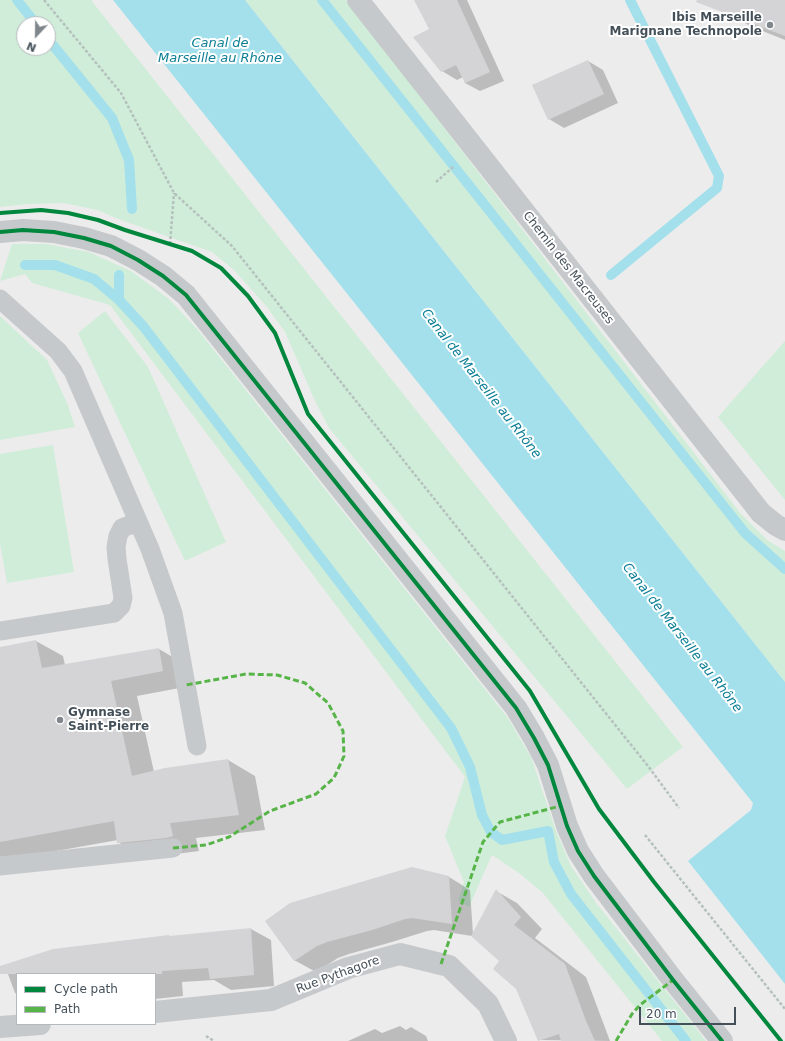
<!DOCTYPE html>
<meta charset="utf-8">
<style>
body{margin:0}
#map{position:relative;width:785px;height:1041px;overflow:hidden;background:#edecec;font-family:"DejaVu Sans",sans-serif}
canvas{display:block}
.legend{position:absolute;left:16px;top:973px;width:140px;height:52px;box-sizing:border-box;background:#fff;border:1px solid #b4b9bd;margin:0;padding:5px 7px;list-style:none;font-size:12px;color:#445059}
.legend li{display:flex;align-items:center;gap:8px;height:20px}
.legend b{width:20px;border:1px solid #b4b9bd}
.north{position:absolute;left:16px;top:16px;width:40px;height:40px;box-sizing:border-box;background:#fff;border:1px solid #b4b9bd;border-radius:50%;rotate:202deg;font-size:11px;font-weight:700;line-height:16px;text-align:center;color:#445059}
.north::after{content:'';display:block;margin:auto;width:14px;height:18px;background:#7f878c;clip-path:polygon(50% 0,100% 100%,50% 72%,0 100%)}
.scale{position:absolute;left:639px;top:1007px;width:97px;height:18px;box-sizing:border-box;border:2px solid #445059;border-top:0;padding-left:5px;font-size:12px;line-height:14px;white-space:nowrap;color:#445059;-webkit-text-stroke:3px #fff;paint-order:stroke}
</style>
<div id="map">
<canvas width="785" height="1041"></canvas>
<ul class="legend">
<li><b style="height:5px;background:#00873e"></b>Cycle path</li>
<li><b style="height:5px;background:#57b448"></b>Path</li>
</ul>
<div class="north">N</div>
<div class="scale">20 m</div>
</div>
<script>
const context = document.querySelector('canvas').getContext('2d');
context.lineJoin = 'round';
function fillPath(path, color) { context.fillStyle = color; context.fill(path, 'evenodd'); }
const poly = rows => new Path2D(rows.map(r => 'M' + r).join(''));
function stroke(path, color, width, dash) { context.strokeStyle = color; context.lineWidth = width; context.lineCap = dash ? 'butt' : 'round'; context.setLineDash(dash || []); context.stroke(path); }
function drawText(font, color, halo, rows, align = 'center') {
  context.font = font + ' "DejaVu Sans",sans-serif'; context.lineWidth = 4; context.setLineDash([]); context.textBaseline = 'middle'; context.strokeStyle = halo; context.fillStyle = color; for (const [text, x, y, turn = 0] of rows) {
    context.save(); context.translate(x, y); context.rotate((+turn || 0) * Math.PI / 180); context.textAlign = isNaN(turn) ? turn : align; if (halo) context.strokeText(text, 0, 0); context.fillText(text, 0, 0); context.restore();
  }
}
fillPath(poly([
 [0,0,91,0,683,747,627,789,329,428,315,401,285,332,267,307,234,270,212,252,121,220,97,210,64,203,29,204,0,207],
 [24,24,48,24,48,48,24,48],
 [245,0,346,0,741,514,767,540,785,551,785,682],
 [12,244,46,244,89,252,131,271,169,299,197,329,508,718,531,757,556,831,571,866,597,904,706,1041,662,1041,543,893,519,873,492,855,469,907,458,901,464,882,445,836,465,777,110,305,32,283,25,274,0,281],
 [105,311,148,367,226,542,185,561,78,333],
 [0,316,47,360,68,405,75,427,0,440],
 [785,341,785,500,718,417],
 [53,445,74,572,7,583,0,544,0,454]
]), '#d0edd9');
fillPath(poly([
 [113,0,245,0,785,682,785,984,688,861,751,810,753,803]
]), '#a4e0eb');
fillPath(poly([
 [415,0,467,0,504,81,480,91,465,83,463,77,457,80,442,71,430,30],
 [733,0,785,0,785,40,750,26,728,13],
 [588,61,603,70,618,103,564,128,549,119],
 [36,641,63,656,65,665,159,649,186,665,190,686,137,696,154,772,228,760,255,776,265,830,196,838,199,851,145,858,118,842,118,840,0,861,0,648],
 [449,877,470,890,473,934,496,891,517,903,542,929,535,938,586,977,610,1041,539,1040,517,989,500,961,472,936,434,930,427,931,392,942,349,954,338,958,316,972,294,960,267,922],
 [251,929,271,940,274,986,231,990,214,980,182,982,183,996,155,999,155,974,17,974,17,994,15,993,5,966,171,937],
 [400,1026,406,1030,411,1027,426,1036,428,1041,348,1041,375,1029,382,1033]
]), '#0003');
stroke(poly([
 [17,0,36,24],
 [322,0,745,533,785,569],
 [48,39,112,118,129,160,132,209],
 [25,265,55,265,94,279,119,300],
 [119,275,119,300,143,326,451,728,470,767,482,815,491,832,502,840,548,831,554,862,571,894,686,1041],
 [611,275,717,188,719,176,630,0]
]), '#a4e0eb', 10);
fillPath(poly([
 [414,0,457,0,490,72,465,83,456,65,441,72,413,37,429,29],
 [697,0,785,0,785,36,696,2],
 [588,60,604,94,548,120,532,85],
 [36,640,42,668,159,648,163,671,111,681,132,776,165,768,228,759,239,815,170,823,173,836,166,838,117,843,114,821,0,842,0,647],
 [412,867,449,876,452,924,412,918,405,919,372,930,327,942,317,946,294,961,265,921,290,903],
 [496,889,521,917,514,925,565,964,586,1021,595,1041,561,1041,559,1034,538,1041,516,989,493,969,499,961,471,936],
 [251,928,254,975,210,979,208,968,162,971,162,974,0,974,0,966,53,949,169,935,169,936]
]), '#d4d4d7');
stroke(poly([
 [44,0,121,93,174,193,232,246,648,766,679,808],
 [436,182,453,167],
 [170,244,174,193],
 [645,835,785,1009],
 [206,1036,214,1041]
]), '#b4c1bc', 2.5, [3, 2]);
stroke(poly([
 [0,299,58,351,73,371,150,549,173,613,197,746],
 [0,631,114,613,121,606,123,598,117,559,116,547,118,536,122,528,138,522],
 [0,866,173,848]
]), '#c6c9cb', 19);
stroke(poly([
 [358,0,761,513,776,525,785,530],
 [0,232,23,230,54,232,84,238,111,246,138,260,163,276,186,295,516,708,534,738,548,765,567,826,578,851,594,876,673,980,722,1041],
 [155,1012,271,1000,348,968,400,954,449,966,488,1004,506,1041],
 [0,1027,40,1024]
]), '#c6c9cb', 22);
stroke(poly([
 [173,848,206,845,229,837,270,811,316,794,334,778,344,756,343,731,328,703,305,683,277,675,246,674,186,685],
 [441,964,483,842,500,822,560,806],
 [616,1041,632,1014,640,1005,673,980]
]), '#57b448', 3, [6, 3]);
stroke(poly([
 [0,213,41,210,68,213,98,220,125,230,192,251,221,268,248,296,275,333,308,414,530,691,599,809,654,882,781,1041],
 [0,232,23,230,54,232,84,238,111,246,138,260,163,276,186,295,516,708,534,738,548,765,567,826,578,851,594,876,673,980,722,1041]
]), '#00873e', 4);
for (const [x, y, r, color] of [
 [770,25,4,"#7f878c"],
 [60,720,4,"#7f878c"]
]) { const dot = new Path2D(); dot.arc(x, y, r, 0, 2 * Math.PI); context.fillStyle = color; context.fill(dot); stroke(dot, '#fff', 1.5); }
drawText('bold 12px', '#445059', '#fff', [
 ["Ibis Marseille",762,18],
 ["Marignane Technopole",762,32],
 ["Gymnase",68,713,"left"],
 ["Saint-Pierre",68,727,"left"]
], 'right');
drawText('12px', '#445059', '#fff', [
 ["Chemin des Macreuses",568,268,52],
 ["Rue Pythagore",338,975,-20]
]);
drawText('italic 13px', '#0c7f95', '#fff', [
 ["Canal de",220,44],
 ["Marseille au Rhône",220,59],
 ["Canal de Marseille au Rhône",481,384,52],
 ["Canal de Marseille au Rhône",682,638,52]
]);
</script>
